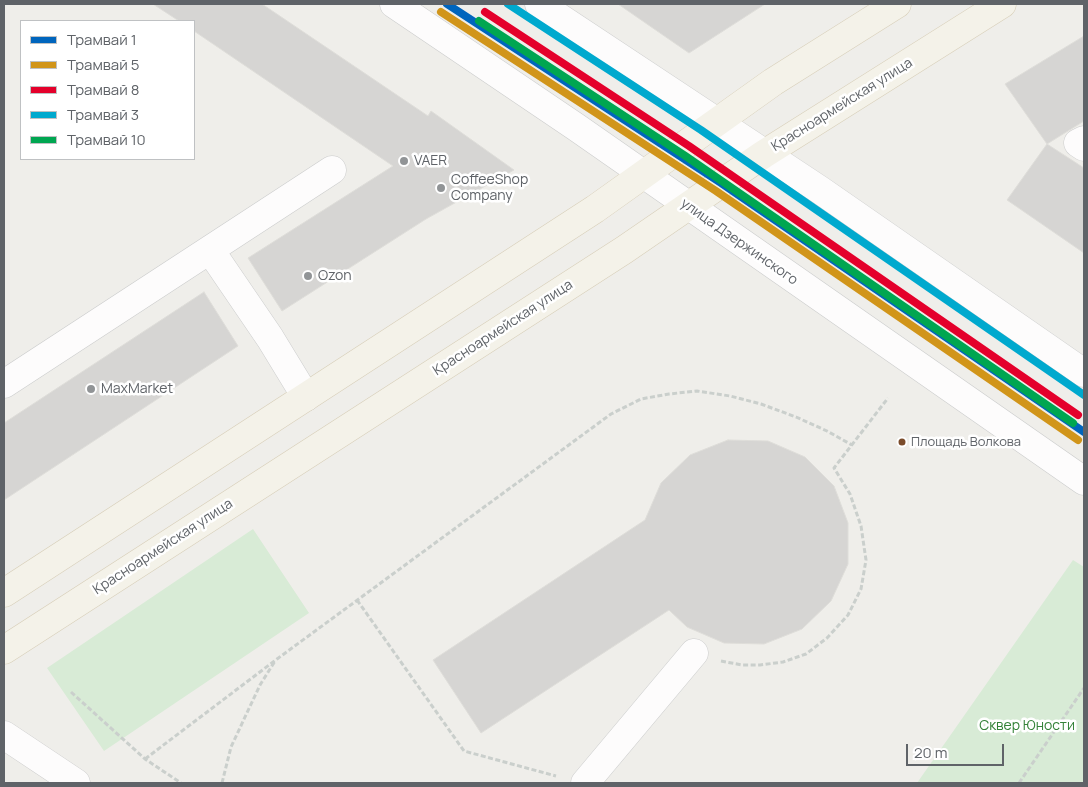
<!DOCTYPE html>
<meta charset="utf-8">
<style>
body{margin:0}
#map{position:relative;width:1088px;height:787px;overflow:hidden;background:#efeeea;font-family:Manrope,sans-serif}
canvas{display:block}
.frame{position:absolute;inset:0;border:5px solid #5f6368;pointer-events:none}
.legend{position:absolute;left:20px;top:20px;width:175px;height:140px;box-sizing:border-box;background:#fff;border:1px solid #bfc1c3;margin:0;padding:6px 9px;list-style:none;font-size:15px;color:#5f6368}
.legend li{display:flex;align-items:center;gap:10px;height:25px}
.legend b{width:25px;border:1px solid #bfc1c3}
.scale{position:absolute;left:906px;top:744px;width:98px;height:22px;box-sizing:border-box;border:2px solid #5f6368;border-top:0;padding-left:6px;font-size:15px;line-height:18px;white-space:nowrap;color:#5f6368;-webkit-text-stroke:4px #fff;paint-order:stroke}
</style>
<div id="map">
<canvas width="1088" height="787"></canvas>
<div class="frame"></div>
<ul class="legend">
<li><b style="height:6px;background:#0065bd"></b>Трамвай 1</li>
<li><b style="height:6px;background:#d1951a"></b>Трамвай 5</li>
<li><b style="height:6px;background:#e4002b"></b>Трамвай 8</li>
<li><b style="height:6px;background:#00a9ce"></b>Трамвай 3</li>
<li><b style="height:6px;background:#00a651"></b>Трамвай 10</li>
</ul>
<div class="scale">20 m</div>
</div>
<script>
const context = document.querySelector('canvas').getContext('2d');
context.lineJoin = 'round';
function fillPath(path, color) { context.fillStyle = color; context.fill(path, 'evenodd'); }
const poly = rows => new Path2D(rows.map(r => 'M' + r).join(''));
function stroke(path, color, width, dash) { context.strokeStyle = color; context.lineWidth = width; context.lineCap = dash ? 'butt' : 'round'; context.setLineDash(dash || []); context.stroke(path); }
function drawText(font, color, halo, rows, align = 'center') {
  context.font = font + ' Manrope,sans-serif'; context.lineWidth = 5; context.setLineDash([]); context.textBaseline = 'middle'; context.strokeStyle = halo; context.fillStyle = color; for (const [text, x, y, turn = 0] of rows) {
    context.save(); context.translate(x, y); context.rotate((+turn || 0) * Math.PI / 180); context.textAlign = isNaN(turn) ? turn : align; if (halo) context.strokeText(text, 0, 0); context.fillText(text, 0, 0); context.restore();
  }
}
fillPath(poly([
 [253,529,309,613,104,751,47,668],
 [1073,560,1084,567,1084,783,917,783]
]), '#d8ebd6');
const building = poly([
 [153,4,262,4,428,116,431,111,514,170,426,219,282,311,248,258,393,166,194,31,194,21,179,21,153,4],
 [618,4,765,4,689,53,618,4],
 [1084,36,1084,121,1047,144,1005,84,1084,36],
 [1047,144,1084,168,1084,253,1007,200,1047,144],
 [204,292,238,346,4,500,4,423,204,292],
 [728,440,768,441,805,457,834,486,848,523,848,564,831,601,802,629,764,644,724,643,687,627,669,610,481,733,433,660,645,520,661,483,690,455,728,440]
]);
fillPath(building, '#d6d5d3');
stroke(building, '#deddd9', 1);
const minor = poly([
 [394,4,576,127,1084,481],
 [539,4,820,190,1084,373],
 [1084,140,1078,143,1084,147],
 [210,250,270,338,306,397],
 [4,384,332,170],
 [4,735,76,783],
 [585,783,694,653]
]);
const major = poly([
 [4,593,595,209,773,82,897,4],
 [4,650,624,250,764,154,1002,4]
]);
stroke(minor, '#cbcccc', 29);
stroke(major, '#d7ceb8', 29);
stroke(poly([
 [357,600,464,751,556,776],
 [721,661,742,665,760,665,783,662,806,654,827,638,848,615,861,589,866,560,861,526,850,494,834,468,888,398],
 [71,692,145,759,181,783],
 [145,759,277,659,611,414,641,399,669,394,697,391,730,396,761,404,796,417,827,431,852,445],
 [222,783,231,747,260,685,275,661],
 [1019,783,1084,688]
]), '#cacfcc', 3, [5, 2.5]);
stroke(minor, '#fdfcfc', 28);
stroke(major, '#f4f2e9', 28);
stroke(poly([
 [447,4,721,183,1084,432]
]), '#0065bd', 8);
stroke(poly([
 [441,12,716,191,1078,440]
]), '#d1951a', 8);
stroke(poly([
 [485,12,689,146,1078,415]
]), '#e4002b', 8);
stroke(poly([
 [508,4,701,130,1084,395]
]), '#00a9ce', 8);
stroke(poly([
 [479,21,684,155,1073,423]
]), '#00a651', 8);
for (const [x, y, r, color] of [
 [404,161,5,"#919496"],
 [441,188,5,"#919496"],
 [308,276,5,"#919496"],
 [91,389,5,"#919496"],
 [902,442,4.5,"#7a4b2a"]
]) { const dot = new Path2D(); dot.arc(x, y, r, 0, 2 * Math.PI); context.fillStyle = color; context.fill(dot); stroke(dot, '#fff', 2); }
drawText('13px', '#5f6368', '#fff', [
 ["Площадь Волкова",911,442]
], 'left');
drawText('14px', '#5f6368', '#fff', [
 ["Красноармейская улица",842,105,-32],
 ["улица Дзержинского",739,242,35],
 ["Красноармейская улица",503,328,-33],
 ["Красноармейская улица",163,547,-33]
]);
drawText('14px', '#5f6368', '#fff', [
 ["VAER",414,161],
 ["CoffeeShop",451,180],
 ["Company",451,196],
 ["Ozon",318,276],
 ["MaxMarket",101,389]
], 'left');
drawText('14px', '#348238', '#fff', [
 ["Сквер Юности",1027,726]
]);
</script>
